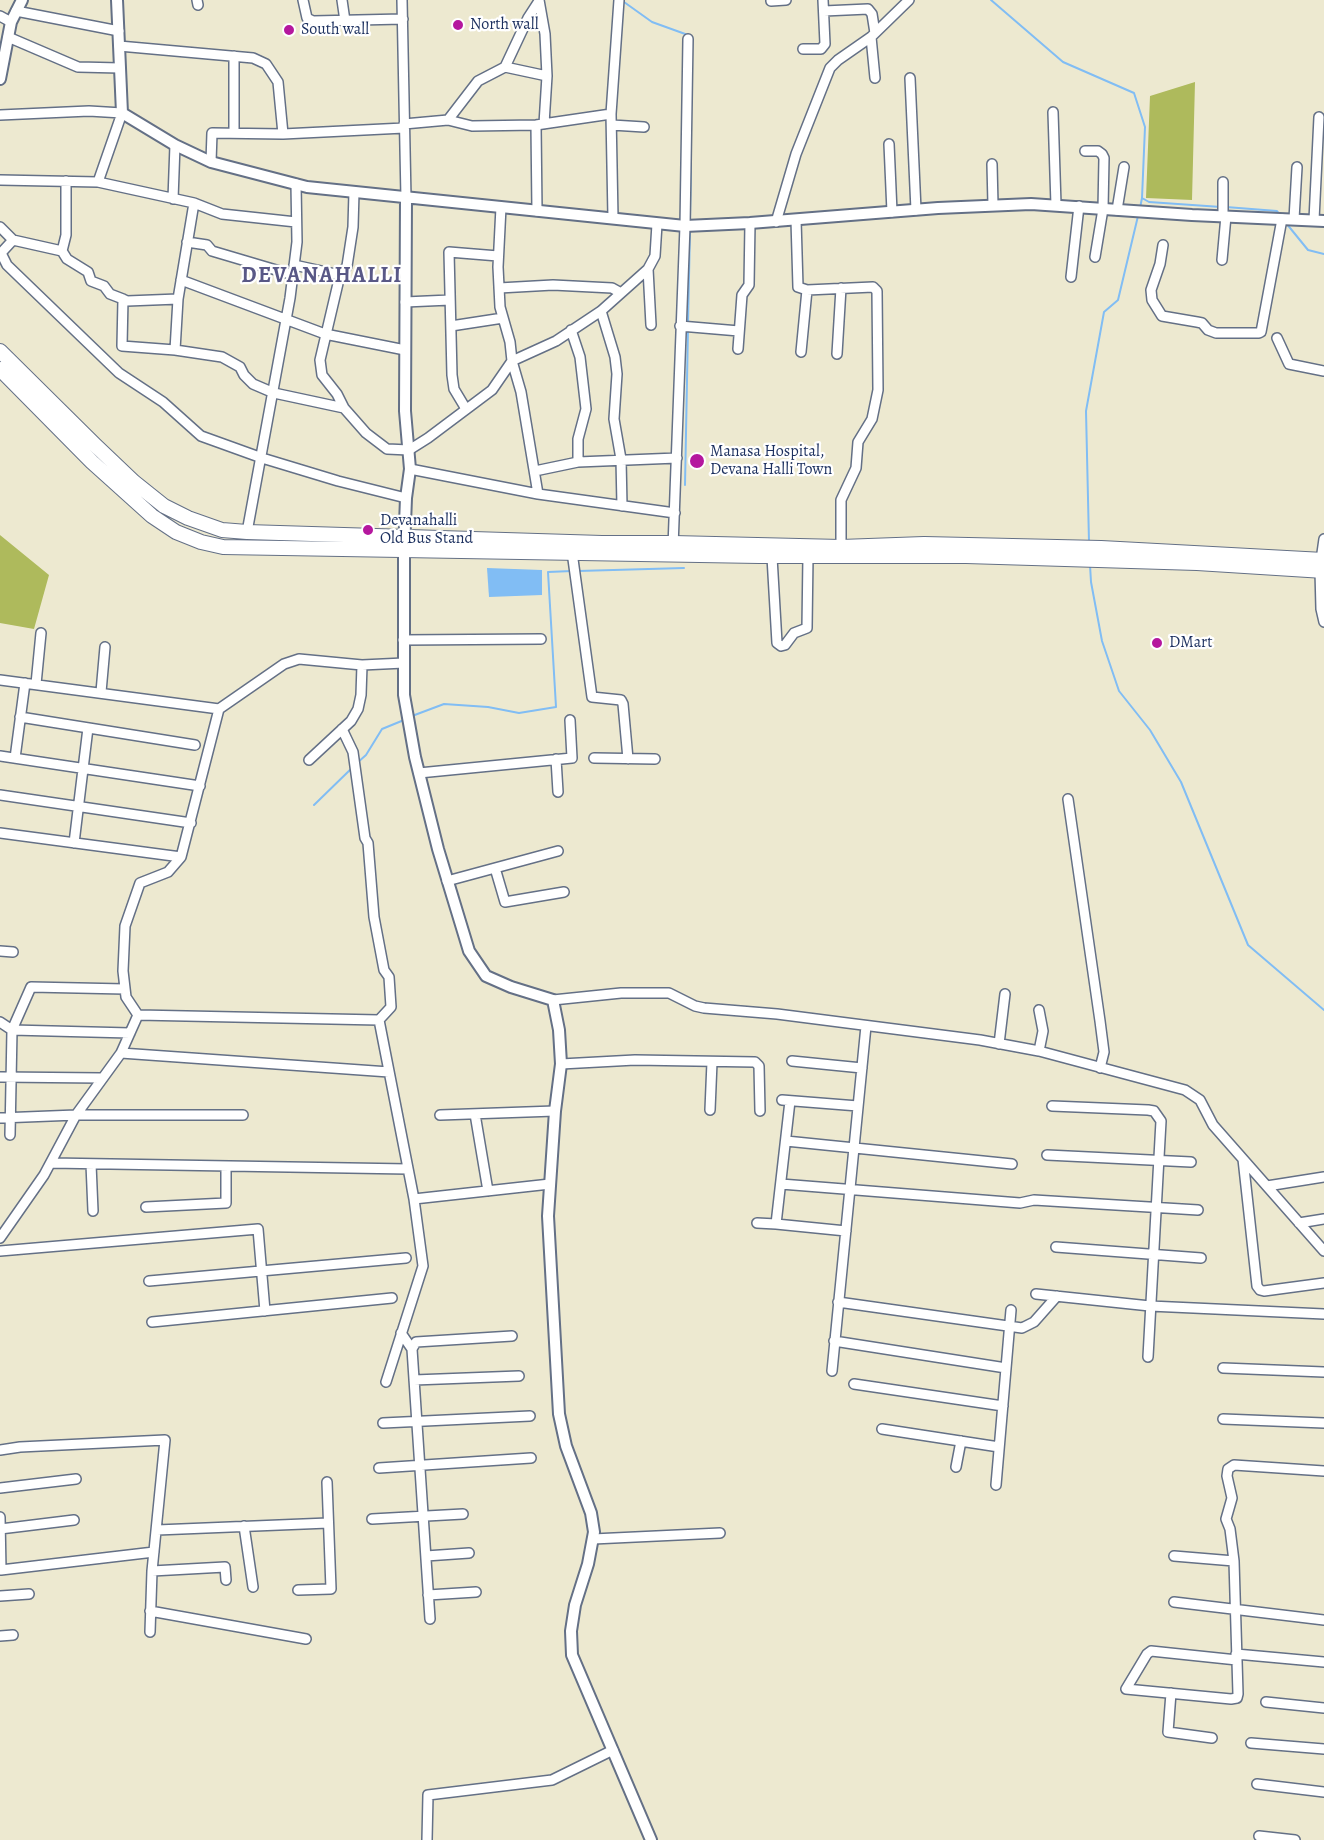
<!DOCTYPE html>
<style>
body{margin:0}
canvas{display:block;background:#ede9d0}
</style>
<canvas width="1324" height="1840"></canvas>
<script>
const context = document.querySelector('canvas').getContext('2d');
context.lineJoin = 'round';
function fillPath(path, color) { context.fillStyle = color; context.fill(path, 'evenodd'); }
const poly = rows => new Path2D(rows.map(r => 'M' + r).join(''));
function stroke(path, color, width, dash) { context.strokeStyle = color; context.lineWidth = width; context.lineCap = dash ? 'butt' : 'round'; context.setLineDash(dash || []); context.stroke(path); }
function drawText(font, color, halo, rows, align = 'center') {
  context.font = font + ' Alegreya,serif'; context.lineWidth = 4.5; context.setLineDash([]); context.textBaseline = 'middle'; context.strokeStyle = halo; context.fillStyle = color; for (const [text, x, y, turn = 0] of rows) {
    context.save(); context.translate(x, y); context.rotate((+turn || 0) * Math.PI / 180); context.textAlign = isNaN(turn) ? turn : align; if (halo) context.strokeText(text, 0, 0); context.fillText(text, 0, 0); context.restore();
  }
}
fillPath(poly([
 [1195,82,1192,200,1146,198,1150,96],
 [0,535,49,575,34,629,0,623]
]), '#aeba5c');
fillPath(poly([
 [487,568,542,570,542,595,489,597]
]), '#81bdf4');
stroke(poly([
 [624,0,624,2,652,22,688,35],
 [991,0,1063,62,1134,93,1145,127,1142,198,1149,202,1221,207],
 [1226,207,1277,211,1281,216],
 [1140,208,1142,198],
 [690,221,691,161],
 [1286,223,1308,250,1324,254],
 [688,323,690,230],
 [685,485,688,329],
 [1089,542,1086,411,1104,312,1118,300,1138,216],
 [1090,565,1091,582,1102,641,1119,691,1150,730,1181,782,1248,945,1324,1010],
 [578,571,684,568],
 [412,716,444,704,488,707,519,713,556,707,548,572,572,571],
 [357,763,366,755,382,729,404,720],
 [314,805,353,767]
]), '#81bdf4', 2);
const minor = poly([
 [197,0,198,5],
 [303,0,307,18,313,21,403,19],
 [342,0,345,21],
 [402,0,406,198],
 [539,0,545,34,547,76,544,124],
 [771,1,786,0],
 [16,11,119,31],
 [824,11,868,9,872,14,875,33],
 [0,16,11,22],
 [8,37,78,67,120,68],
 [871,37,875,78],
 [119,46,253,58,266,64,278,82,283,134],
 [803,49,821,49,825,44,823,0],
 [505,67,528,18,539,1],
 [910,78,916,210],
 [1053,112,1056,205],
 [0,115,89,111,122,113,98,182,0,180],
 [448,120,472,126,536,125,611,114],
 [404,124,448,120,478,81,505,67,547,76],
 [536,125,537,211],
 [612,125,644,127],
 [234,133,234,56],
 [889,144,892,212],
 [1085,151,1098,151,1102,154,1104,158,1103,209,1095,257],
 [211,162,212,133,283,134,404,128],
 [992,164,993,205],
 [98,182,194,203,178,299,175,350],
 [354,192,353,227,347,266,340,275,320,360,322,375,337,394,344,408,366,433,387,449,409,450,428,438,492,390,512,361,510,342,500,307,498,267,501,207],
 [173,199,175,145],
 [194,203,222,214,296,222],
 [1117,210,1124,167],
 [1223,216,1223,182],
 [613,218,611,114,619,0],
 [1294,219,1297,167],
 [796,220,798,287,807,290,801,352],
 [1314,220,1319,117],
 [776,222,796,154,830,68,838,60,871,37,909,0],
 [0,227,13,240,62,251,66,235,66,181],
 [13,240,1,253,7,265,119,373,163,402,201,436,262,458,338,481,406,498],
 [187,242,207,245,212,251,293,275],
 [1163,245,1160,264,1151,290,1152,300,1162,316,1197,322,1202,323,1208,330,1216,333,1259,333,1261,332,1282,219],
 [62,251,67,259,88,272,91,281,104,286,110,294,123,299,127,301,178,299],
 [1222,260,1226,216],
 [294,265,340,275],
 [648,269,651,325],
 [1071,277,1079,206],
 [181,280,325,334,405,350],
 [499,288,553,285,612,288,621,293],
 [807,290,873,287,877,291,878,390,872,419,858,442,856,468,841,500,841,547],
 [123,299,122,346,175,350,222,357,240,367,244,375,253,384,274,393,344,408],
 [405,302,450,300],
 [601,311,615,357,617,374,614,419,621,459,622,506],
 [451,326,503,318],
 [680,326,739,331],
 [571,330,580,357,586,409,578,439,578,462],
 [1277,338,1289,364,1324,371],
 [738,349,742,295,749,285,750,223],
 [837,354,841,288],
 [466,409,454,389,452,375,449,252,498,256],
 [410,469,538,494,675,513],
 [535,471,578,462,677,458],
 [538,494,521,392,512,361,556,341,601,311,648,269,655,256,657,224],
 [247,532,290,298,297,242,296,184],
 [673,547,685,226,688,39],
 [572,552,592,697,621,700,623,704,628,759],
 [772,557,777,643,781,646,785,645,794,633,807,628,808,556],
 [1321,560,1324,539],
 [1320,571,1321,609,1324,622],
 [403,640,541,639],
 [0,680,219,709],
 [36,684,41,633],
 [101,692,105,647],
 [20,717,195,745],
 [342,729,353,752,365,838,368,843,374,917,384,970,389,977,391,1007,379,1020,414,1199,423,1266,386,1382],
 [0,756,200,786],
 [15,758,25,683],
 [594,758,655,759],
 [556,759,558,792],
 [309,760,351,721,358,709,361,695,362,665],
 [419,773,572,758,570,720],
 [0,795,191,823],
 [1068,799,1100,1021,1104,1052,1100,1068],
 [0,833,181,857],
 [74,843,88,728],
 [495,868,505,902,564,892],
 [447,881,558,851],
 [0,951,13,952],
 [553,1000,621,993,669,993,695,1006,704,1008,777,1014,980,1040,1039,1051,1185,1090,1200,1100,1213,1125,1324,1251],
 [138,1015,379,1020],
 [0,1022,12,1030,130,1033],
 [999,1044,1005,994],
 [1039,1051,1043,1031,1039,1010],
 [121,1053,389,1072],
 [792,1061,862,1068],
 [561,1064,635,1060,755,1062,759,1066,760,1111],
 [0,1077,101,1078],
 [782,1100,858,1106],
 [1052,1106,1148,1110,1154,1111,1161,1121,1148,1357],
 [710,1110,712,1062],
 [475,1114,488,1191],
 [440,1115,555,1111],
 [0,1118,76,1115,243,1115],
 [10,1135,12,1030,31,987,125,989],
 [786,1141,1012,1164],
 [1047,1155,1191,1162],
 [1243,1159,1257,1286,1260,1290,1264,1291,1324,1283],
 [51,1163,408,1169],
 [91,1164,93,1211],
 [781,1184,1020,1203,1034,1200,1198,1210],
 [1267,1186,1324,1177],
 [414,1199,550,1184],
 [146,1207,226,1203,226,1166],
 [757,1223,776,1224,790,1101],
 [1299,1223,1324,1219],
 [776,1224,846,1231],
 [0,1238,44,1175,76,1115,121,1053,138,1015,126,997,123,971,125,926,140,883,168,872,181,857,219,709,284,664,299,659,362,665,404,663],
 [1056,1247,1201,1258],
 [0,1251,258,1229,265,1311],
 [149,1281,406,1258],
 [1036,1294,1150,1306,1324,1314],
 [838,1302,1022,1328,1034,1322,1057,1296],
 [152,1322,392,1298],
 [401,1333,412,1349,430,1619],
 [834,1341,1006,1368],
 [412,1349,416,1342,512,1336],
 [1223,1368,1324,1372],
 [832,1371,866,1026],
 [414,1380,519,1376],
 [854,1384,1003,1406],
 [1223,1419,1324,1423],
 [383,1423,530,1416],
 [882,1429,999,1447],
 [0,1450,20,1447,165,1440,152,1571,150,1632],
 [956,1467,961,1441],
 [379,1468,531,1458],
 [996,1485,1011,1310],
 [0,1488,76,1479],
 [0,1517,1,1570,154,1552],
 [372,1519,463,1514],
 [244,1526,253,1587],
 [0,1529,74,1520],
 [157,1530,328,1523],
 [593,1539,720,1533],
 [426,1556,469,1553],
 [1174,1556,1234,1561],
 [152,1571,225,1567,226,1580],
 [298,1590,331,1589,327,1482],
 [428,1595,476,1592],
 [0,1596,29,1594],
 [1174,1602,1324,1620],
 [150,1611,306,1639],
 [0,1636,13,1635],
 [1236,1654,1324,1662],
 [1237,1660,1151,1651,1147,1654,1126,1689,1231,1699,1237,1698,1238,1694,1234,1561,1230,1529,1226,1519,1232,1498,1227,1476,1228,1469,1234,1465,1324,1471],
 [1171,1693,1168,1732,1212,1738],
 [1266,1702,1324,1708],
 [1251,1743,1324,1749],
 [1257,1784,1324,1792],
 [1259,1836,1295,1840],
 [427,1840,428,1795,552,1780,613,1750]
]);
const tertiary = poly([
 [117,0,122,113,175,145,211,162,307,187,685,226,750,223,938,208,1031,204,1192,215,1324,221],
 [0,79,11,22,22,0],
 [406,198,405,411,410,469,406,498,404,550,404,695,415,757,438,849,469,951,486,976,511,987,553,1000,559,1030,561,1064,555,1111,548,1216,559,1414,566,1446,591,1513,594,1532,588,1564,575,1605,571,1631,572,1655,651,1840]
]);
const primary = poly([
 [0,351,95,445,134,482,164,506,188,518,222,530,247,532,602,543,673,543,841,547,924,544,1101,548,1324,560],
 [0,369,92,462,152,516,176,532,201,542,223,547,759,556,966,556,1197,563,1324,571]
]);
stroke(minor, '#647086', 12);
stroke(tertiary, '#647086', 14);
stroke(primary, '#647086', 16);
stroke(minor, '#fff', 9);
stroke(tertiary, '#fff', 10);
stroke(primary, '#fff', 14);
for (const [x, y, r, color] of [
 [458,25,6,"#b5179e"],
 [289,30,6,"#b5179e"],
 [697,461,8,"#b5179e"],
 [368,530,6,"#b5179e"],
 [1157,643,6,"#b5179e"]
]) { const dot = new Path2D(); dot.arc(x, y, r, 0, 2 * Math.PI); context.fillStyle = color; context.fill(dot); stroke(dot, '#fff', 2); }
drawText('16px', '#1b2f5e', '#fff', [
 ["North wall",470,25],
 ["South wall",301,30],
 ["Manasa Hospital,",710,452],
 ["Devana Halli Town",710,470],
 ["Devanahalli",380,521],
 ["Old Bus Stand",380,539],
 ["DMart",1169,643]
], 'left');
context.letterSpacing = '1.5px';
drawText('bold 22px', '#595886', '#fff', [
 ["DEVANAHALLI",322,277]
]);
context.letterSpacing = '0px';
</script>
